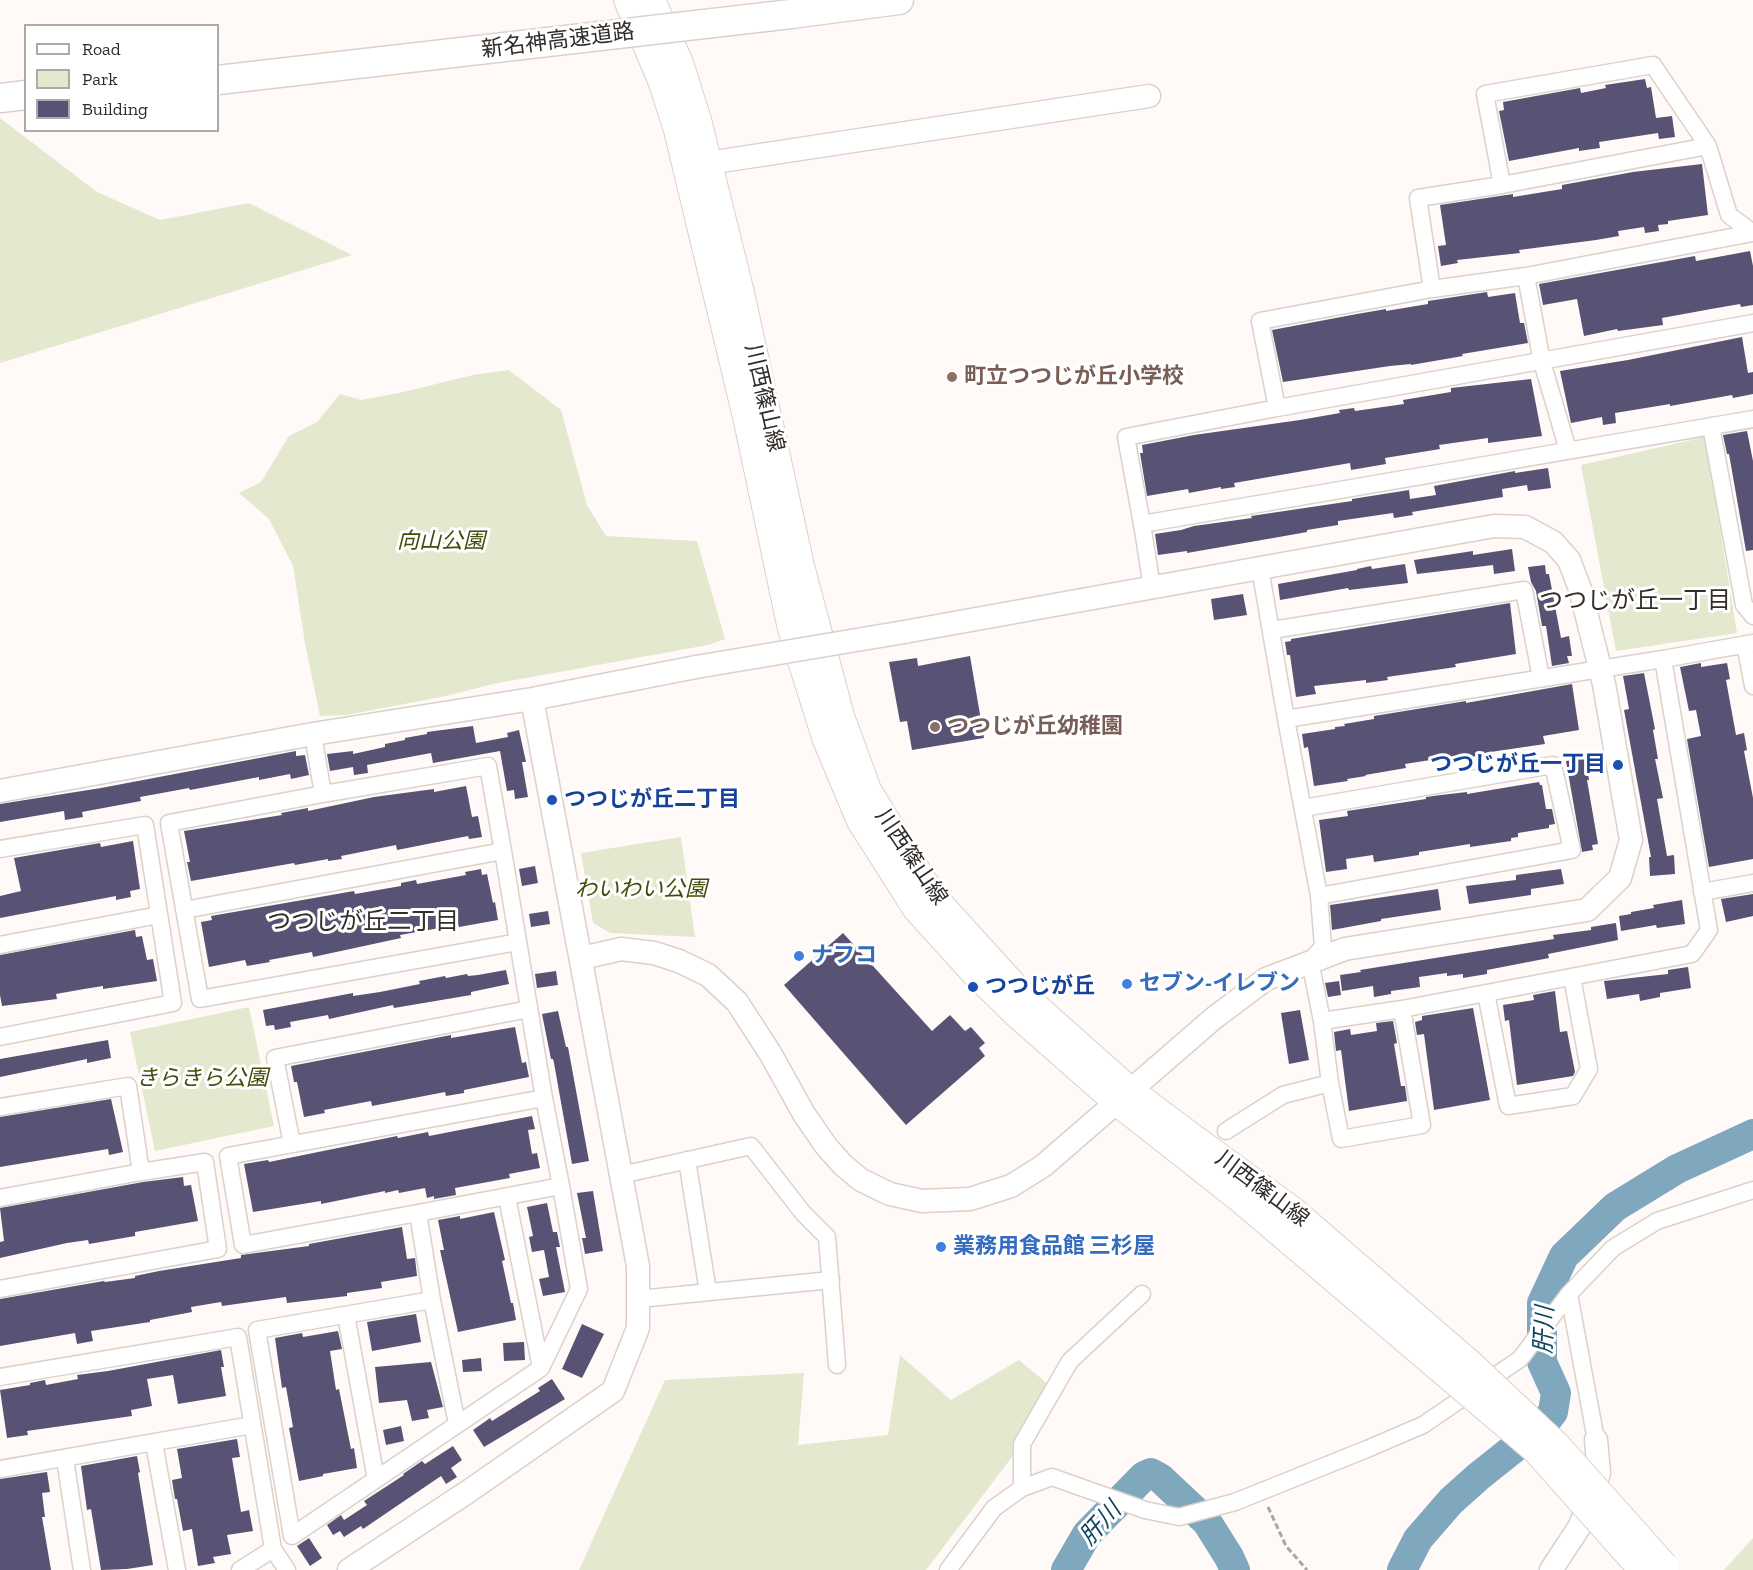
<!DOCTYPE html>
<meta charset="utf-8">
<style>
body{margin:0}
#map{position:relative;width:1753px;height:1570px;overflow:hidden;background:#fffaf7;font-family:"Zilla Slab",serif}
canvas{display:block}
.legend{position:absolute;left:24px;top:24px;width:195px;height:108px;box-sizing:border-box;background:#fff;border:2px solid #acaba9;margin:0;padding:8px 10px;list-style:none;font-size:18px;color:#302c29}
.legend li{display:flex;align-items:center;gap:12px;height:30px}
.legend b{width:30px;border:2px solid #acaba9}
</style>
<div id="map">
<canvas width="1753" height="1570"></canvas>
<ul class="legend">
<li><b style="height:8px;background:#fff"></b>Road</li>
<li><b style="height:16px;background:#e3e8cf"></b>Park</li>
<li><b style="height:16px;background:#585274"></b>Building</li>
</ul>
</div>
<script>
const context = document.querySelector('canvas').getContext('2d');
context.lineJoin = 'round';
function fillPath(path, color) { context.fillStyle = color; context.fill(path, 'evenodd'); }
const poly = rows => new Path2D(rows.map(r => 'M' + r).join(''));
function stroke(path, color, width, dash) { context.strokeStyle = color; context.lineWidth = width; context.lineCap = dash ? 'butt' : 'round'; context.setLineDash(dash || []); context.stroke(path); }
function drawText(font, color, halo, rows, align = 'center') {
  context.font = font + ' "Zilla Slab","Noto Sans JP",serif'; context.lineWidth = 6; context.setLineDash([]); context.textBaseline = 'middle'; context.strokeStyle = halo; context.fillStyle = color; for (const [text, x, y, turn = 0] of rows) {
    context.save(); context.translate(x, y); context.rotate((+turn || 0) * Math.PI / 180); context.textAlign = isNaN(turn) ? turn : align; if (halo) context.strokeText(text, 0, 0); context.fillText(text, 0, 0); context.restore();
  }
}
fillPath(poly([
 [0,118,97,192,160,220,249,203,352,255,0,363],
 [509,370,561,410,587,505,606,536,697,541,725,639,708,645,493,684,446,696,347,715,320,716,305,643,293,566,269,519,239,493,261,482,289,436,317,422,340,394,361,400,399,393,473,375],
 [1705,437,1737,633,1616,651,1581,465],
 [681,837,695,937,610,933,593,923,581,853],
 [249,1007,274,1126,155,1151,130,1032],
 [900,1355,951,1400,1019,1360,1060,1394,926,1570,579,1570,665,1380,804,1373,798,1445,888,1435],
 [1753,1538,1753,1570,1724,1570]
]), '#e3e8cf');
stroke(poly([
 [1066,1570,1087,1534,1144,1476,1151,1473,1160,1478,1207,1522,1229,1557,1235,1570],
 [1402,1570,1418,1539,1451,1501,1479,1476,1542,1426,1553,1412,1556,1393,1542,1362,1542,1303,1564,1256,1615,1207,1677,1169,1753,1134]
]), '#7fa7be', 30);
fillPath(poly([
 [1645,79,1647,88,1651,87,1656,118,1672,116,1675,137,1659,139,1658,133,1599,142,1600,148,1579,151,1579,148,1509,161,1499,111,1504,110,1503,102,1580,88,1581,93,1606,88,1605,85],
 [1702,164,1708,215,1668,221,1668,224,1658,225,1659,231,1645,233,1644,227,1618,231,1619,236,1596,240,1519,250,1520,253,1457,260,1458,263,1441,266,1438,246,1446,245,1440,205,1513,194,1513,197,1562,189,1562,185,1633,172],
 [1750,251,1753,266,1753,305,1741,307,1740,304,1711,309,1662,318,1663,325,1618,331,1617,329,1584,336,1577,299,1543,305,1539,284,1695,256,1696,261],
 [1487,292,1488,297,1515,293,1520,323,1524,323,1528,343,1462,354,1463,356,1411,365,1411,364,1390,366,1283,382,1272,330,1357,314,1386,309,1386,311,1428,304,1428,301],
 [1742,337,1748,373,1753,372,1753,394,1733,398,1732,395,1670,406,1670,404,1615,413,1616,423,1603,425,1602,417,1571,423,1560,371,1628,360],
 [1531,379,1542,436,1488,443,1488,438,1439,445,1440,449,1385,458,1386,464,1351,470,1350,463,1234,483,1235,487,1221,489,1221,487,1189,493,1188,489,1147,496,1140,453,1143,453,1142,445,1194,435,1300,420,1340,413,1339,410,1354,408,1355,411,1404,404,1403,400,1451,392,1451,388],
 [1747,431,1753,461,1753,550,1746,551,1729,454,1727,454,1723,435],
 [1548,468,1551,488,1528,491,1527,485,1502,489,1503,497,1412,512,1413,515,1394,518,1393,513,1338,521,1338,525,1307,530,1307,532,1279,537,1187,553,1187,551,1158,555,1155,534,1181,530,1194,526,1252,518,1251,516,1352,501,1352,499,1409,490,1410,499,1436,495,1434,486,1515,471,1515,473],
 [1512,549,1515,571,1494,574,1493,565,1417,574,1414,560,1473,551,1473,555],
 [1405,564,1408,583,1349,590,1348,588,1280,600,1278,584,1357,570,1357,569,1371,566,1372,569],
 [1545,565,1546,574,1549,574,1561,638,1569,636,1572,656,1567,656,1569,663,1552,666,1546,626,1542,626,1536,591,1531,582,1528,567],
 [1243,594,1247,615,1214,620,1211,599],
 [1510,603,1516,654,1455,664,1456,667,1387,677,1388,680,1366,683,1366,680,1314,686,1316,694,1296,697,1290,655,1287,655,1285,642,1291,641,1291,639],
 [970,656,984,738,912,750,907,721,900,722,889,662,917,658,918,666],
 [1701,663,1701,667,1727,663,1730,679,1726,680,1736,735,1744,733,1747,750,1744,751,1753,798,1753,859,1709,867,1687,739,1701,736,1696,710,1689,711,1680,667],
 [1644,673,1655,729,1653,730,1658,759,1655,759,1663,798,1657,799,1667,856,1674,855,1675,874,1650,876,1649,857,1651,857,1624,710,1629,709,1623,676],
 [1572,684,1579,730,1543,736,1545,744,1477,754,1477,756,1457,759,1456,756,1405,764,1406,768,1365,775,1366,776,1347,779,1348,781,1314,786,1308,747,1304,748,1302,734,1335,729,1335,727,1345,726,1344,724,1374,719,1374,716,1466,701,1466,703],
 [473,726,476,743,508,737,507,733,519,730,526,762,522,762,528,797,515,799,514,790,507,791,500,751,433,763,431,753,367,765,368,773,354,775,353,767,330,771,327,754,353,751,353,754,385,747,385,744,405,740,405,738,427,734,427,732],
 [296,751,296,756,305,755,309,775,291,779,290,774,259,780,259,777,190,790,189,788,140,797,141,801,82,812,83,817,65,820,64,811,0,822,0,804,101,788],
 [1586,758,1589,780,1587,780,1598,844,1592,845,1593,850,1582,852,1566,761],
 [1539,782,1540,785,1542,785,1546,809,1552,809,1555,824,1549,825,1549,828,1518,833,1518,837,1511,838,1511,841,1470,847,1470,844,1419,852,1419,855,1374,862,1373,855,1346,859,1347,869,1326,872,1319,820,1348,816,1347,811,1426,799,1426,797,1441,795,1467,792,1467,794],
 [466,786,472,817,478,816,482,837,469,839,468,836,397,850,396,845,341,856,342,859,328,861,328,859,295,865,294,863,191,881,187,862,190,862,184,831,282,815,281,813,308,808,308,811,374,797,434,789,434,792],
 [133,841,140,889,130,891,131,897,116,900,116,896,0,918,0,896,21,891,14,858,100,843,101,847],
 [535,866,538,883,522,886,519,869],
 [481,869,482,875,487,874,493,903,495,902,498,920,459,927,458,924,434,929,400,935,401,938,313,957,312,952,269,960,270,962,247,966,245,960,209,967,201,922,212,920,211,916,354,891,355,894,401,886,401,883,416,880,417,884,466,875,465,872],
 [1561,869,1564,884,1531,889,1531,895,1469,904,1466,886,1516,880,1516,875],
 [1438,889,1441,910,1381,919,1381,921,1332,930,1330,905],
 [1753,894,1753,916,1726,922,1721,899],
 [1682,900,1685,924,1657,928,1656,925,1621,931,1619,916,1631,914,1631,912,1654,908,1653,905],
 [548,911,550,924,531,927,529,914],
 [1616,923,1618,940,1548,954,1549,958,1487,970,1487,974,1463,978,1463,974,1447,976,1447,973,1419,977,1420,987,1391,991,1391,994,1374,997,1373,986,1342,991,1340,975,1361,972,1360,970,1554,939,1553,935,1591,930,1591,927],
 [135,930,136,937,142,936,147,960,153,959,157,981,103,989,103,986,84,989,56,994,57,999,2,1006,0,995,0,955],
 [843,933,932,1031,950,1015,965,1031,971,1027,985,1043,979,1048,985,1056,906,1125,784,985],
 [1688,967,1691,988,1660,993,1660,997,1640,1001,1639,994,1607,999,1604,981,1668,974,1668,970],
 [506,970,509,984,471,992,471,995,394,1008,393,1005,329,1019,328,1015,290,1022,291,1027,275,1030,274,1025,266,1026,263,1010,353,993,353,996,380,992,420,984,419,981,445,976,446,978,467,974,468,976,478,975],
 [556,971,558,985,537,988,535,974],
 [1339,981,1341,995,1328,997,1325,983],
 [1555,991,1560,1032,1567,1031,1575,1072,1573,1076,1517,1085,1509,1020,1505,1021,1503,1005,1534,1000,1533,995],
 [1473,1008,1490,1100,1434,1110,1424,1034,1417,1035,1415,1022,1422,1020,1422,1016],
 [1300,1010,1309,1060,1289,1064,1281,1013],
 [558,1011,566,1047,568,1047,589,1161,572,1164,554,1063,553,1059,551,1059,542,1014],
 [1393,1021,1397,1043,1394,1044,1401,1086,1405,1086,1407,1101,1349,1111,1341,1050,1336,1051,1334,1032,1350,1029,1351,1035,1377,1031,1376,1023],
 [515,1027,522,1063,526,1062,529,1077,464,1090,464,1093,446,1096,445,1092,372,1106,371,1101,324,1110,325,1113,304,1117,297,1082,294,1082,291,1066,451,1035,451,1038],
 [108,1040,111,1058,87,1063,87,1059,0,1077,0,1059],
 [111,1099,123,1152,109,1155,108,1149,0,1167,0,1117],
 [532,1116,535,1129,528,1130,532,1154,537,1153,540,1168,509,1174,510,1178,455,1188,456,1195,434,1199,434,1196,427,1198,425,1188,399,1193,398,1190,385,1193,385,1191,321,1204,321,1201,253,1212,244,1164,268,1160,269,1162,397,1136,398,1138,428,1132,429,1136],
 [183,1177,184,1186,191,1185,198,1221,135,1232,135,1236,89,1244,88,1240,67,1243,0,1258,0,1242,4,1241,0,1208,143,1182],
 [593,1191,603,1251,585,1254,582,1238,586,1238,577,1193],
 [547,1203,553,1232,557,1232,560,1247,556,1247,565,1292,543,1296,539,1279,549,1277,544,1250,532,1252,529,1237,533,1236,527,1207],
 [494,1212,505,1260,502,1261,511,1303,513,1303,516,1320,458,1332,440,1250,444,1250,438,1220,460,1216,460,1219],
 [402,1227,407,1259,415,1258,417,1276,381,1282,382,1288,347,1293,347,1296,287,1303,286,1297,222,1306,221,1302,191,1307,192,1312,150,1320,150,1322,91,1331,93,1341,77,1344,75,1333,0,1346,0,1299,104,1281,105,1282,135,1278,135,1276,159,1271,241,1258,241,1255,309,1246,309,1244],
 [416,1314,421,1342,372,1351,367,1322],
 [582,1324,604,1334,582,1378,562,1369],
 [338,1331,342,1349,330,1351,336,1390,339,1389,351,1449,354,1448,357,1468,323,1474,323,1476,299,1481,289,1428,293,1427,286,1387,282,1388,275,1338,302,1333,303,1337],
 [524,1342,525,1360,504,1361,503,1343],
 [221,1350,224,1367,221,1367,226,1396,178,1404,173,1375,147,1379,152,1406,131,1410,132,1416,27,1431,28,1435,7,1438,0,1390,30,1385,30,1383,45,1380,46,1385,78,1379,77,1375,108,1371],
 [481,1358,482,1371,463,1372,462,1360],
 [431,1362,443,1407,427,1410,429,1418,412,1421,407,1400,379,1403,375,1367],
 [552,1379,565,1399,484,1447,473,1430,490,1418,492,1421,540,1391,538,1388],
 [401,1426,404,1441,386,1445,383,1430],
 [237,1439,240,1457,232,1458,241,1512,249,1510,253,1531,227,1535,231,1554,213,1557,215,1563,198,1566,192,1529,183,1531,177,1499,175,1499,172,1480,182,1478,177,1449],
 [453,1446,462,1460,451,1468,457,1477,446,1484,441,1476,363,1529,361,1526,344,1537,340,1531,333,1535,327,1525,341,1515,344,1520,367,1505,364,1501,404,1475,403,1474,422,1461,425,1464],
 [137,1456,140,1472,138,1473,153,1565,127,1569,101,1570,91,1509,87,1510,81,1466],
 [47,1472,50,1492,42,1493,45,1517,42,1517,51,1570,0,1570,0,1479],
 [309,1538,322,1558,310,1566,297,1546]
]), '#585274');
const street = poly([
 [1502,185,1708,146],
 [1526,276,1542,362,1568,450],
 [1432,289,1526,276,1752,233],
 [1277,408,1753,323],
 [1711,426,1744,605,1753,616],
 [1142,524,1126,437,1277,408,1260,321,1432,289,1418,198,1502,185,1485,94,1653,65,1708,146,1729,215,1753,233],
 [1260,568,1286,719,1319,896,1323,947,1310,961,1322,1021,1330,1083,1341,1139,1422,1125,1402,1009,1692,954,1709,930,1663,659,1286,719],
 [1152,587,1142,524,1753,419],
 [1272,630,1524,590,1541,678],
 [1745,644,1753,686],
 [1663,659,1753,643],
 [313,734,323,794],
 [1303,808,1553,765,1572,850,1319,896],
 [0,849,145,825,173,1003,0,1037],
 [1702,892,1753,883],
 [184,910,503,851],
 [518,942,200,999,169,823,323,794,488,766,503,851,544,1098,561,1186,579,1289,541,1368,292,1536,257,1330,432,1300,418,1213,243,1245,228,1156,544,1098],
 [0,945,159,915],
 [1486,993,1508,1106,1573,1096,1589,1069,1572,977],
 [1322,1021,1402,1009],
 [0,1107,128,1086,141,1172,0,1198],
 [1226,1131,1283,1095,1330,1083],
 [292,1144,275,1058,529,1009],
 [687,1160,708,1292],
 [621,1175,751,1146,803,1213,827,1237,837,1365],
 [507,1197,541,1368],
 [418,1213,561,1186],
 [0,1289,218,1249,205,1162,141,1172],
 [639,1299,831,1280],
 [432,1300,457,1424],
 [346,1315,376,1479],
 [0,1377,238,1337,273,1549,240,1570],
 [1596,1440,1569,1294,1613,1248,1657,1221,1753,1190],
 [154,1443,177,1570],
 [65,1459,82,1570],
 [0,1469,252,1425],
 [1022,1488,1022,1444,1070,1361,1142,1294],
 [273,1549,287,1570],
 [948,1570,994,1508,1022,1488,1052,1477,1145,1510,1179,1517,1235,1502,1367,1449,1423,1425,1520,1359,1569,1294]
]);
const secondary = poly([
 [708,163,1149,96],
 [0,791,313,734,532,699,696,667],
 [582,958,621,949,654,953,679,961,708,975,737,1002,770,1053,804,1114,826,1146,843,1165,861,1180,890,1194,922,1201,970,1199,1011,1186,1043,1166,1214,1018,1266,979,1345,949,1587,910,1620,878,1631,840,1604,684,1580,589,1569,560,1553,542,1525,527,1494,526,904,632],
 [349,1570,469,1491,613,1391,638,1328,638,1266,532,699],
 [1551,1570,1580,1526,1599,1473,1596,1440]
]);
const primary = poly([
 [627,0,662,83,677,130,747,421,791,629,826,740,860,821,916,909,975,974,1016,1014,1116,1102,1171,1145],
 [652,0,680,63,698,120,741,293,801,566,841,716,868,790,933,896,1022,994,1130,1090,1186,1132]
]);
const highway = poly([
 [791,14,899,0],
 [0,98,26,95]
]);
stroke(street, '#dbd1c9', 19);
stroke(secondary, '#dbd1c9', 25);
stroke(primary, '#dbd1c9', 28);
stroke(highway, '#dbd1c9', 31);
stroke(poly([
 [1268,1507,1286,1546,1307,1570]
]), '#aba7a4', 3, [6, 3]);
stroke(street, '#fff', 16);
stroke(secondary, '#fff', 22);
stroke(primary, '#fff', 26);
stroke(highway, '#fff', 28);
const secondaryBridge = poly([
 [696,667,904,632]
]);
const primaryBridge = poly([
 [1186,1132,1293,1210,1470,1363,1558,1446,1665,1566],
 [1171,1145,1242,1201,1535,1450,1642,1570]
]);
const highwayBridge = poly([
 [218,80,791,14]
]);
stroke(secondaryBridge, '#dbd1c9', 25, []);
stroke(primaryBridge, '#dbd1c9', 28, []);
stroke(highwayBridge, '#dbd1c9', 31, []);
stroke(secondaryBridge, '#fff', 22);
stroke(primaryBridge, '#fff', 26);
stroke(highwayBridge, '#fff', 28);
for (const [x, y, r, color] of [
 [952,377,6,"#8d6e63"],
 [935,727,6,"#8d6e63"],
 [1618,765,6,"#1a4fb4"],
 [552,800,6,"#1a4fb4"],
 [799,956,6,"#3f7fe0"],
 [1127,984,6,"#3f7fe0"],
 [973,987,6,"#1a4fb4"],
 [941,1247,6,"#3f7fe0"]
]) { const dot = new Path2D(); dot.arc(x, y, r, 0, 2 * Math.PI); context.fillStyle = color; context.fill(dot); stroke(dot, '#fff', 2); }
drawText('22px', '#302c29', '#fff', [
 ["新名神高速道路",558,41,-7],
 ["川西篠山線",764,398,77],
 ["川西篠山線",911,857,56],
 ["川西篠山線",1262,1189,37]
]);
drawText('bold 22px', '#785e54', '#fff', [
 ["町立つつじが丘小学校",964,377],
 ["つつじが丘幼稚園",947,727]
], 'left');
drawText('italic 22px', '#434c09', '#fff', [
 ["向山公園",441,542],
 ["わいわい公園",641,890],
 ["きらきら公園",202,1079]
]);
drawText('bold 22px', '#164399', '#fff', [
 ["つつじが丘一丁目",1606,765,"right"],
 ["つつじが丘二丁目",564,800],
 ["つつじが丘",985,987]
], 'left');
drawText('bold 22px', '#366cbe', '#fff', [
 ["ナフコ",811,956],
 ["セブン-イレブン",1139,984],
 ["業務用食品館 三杉屋",953,1247]
], 'left');
drawText('24px', '#352d27', '#fff', [
 ["つつじが丘一丁目",1635,601],
 ["つつじが丘二丁目",363,922]
]);
drawText('italic 24px', '#11465f', '#fff', [
 ["肝川",1545,1330,-88],
 ["肝川",1101,1524,-48]
]);
</script>
